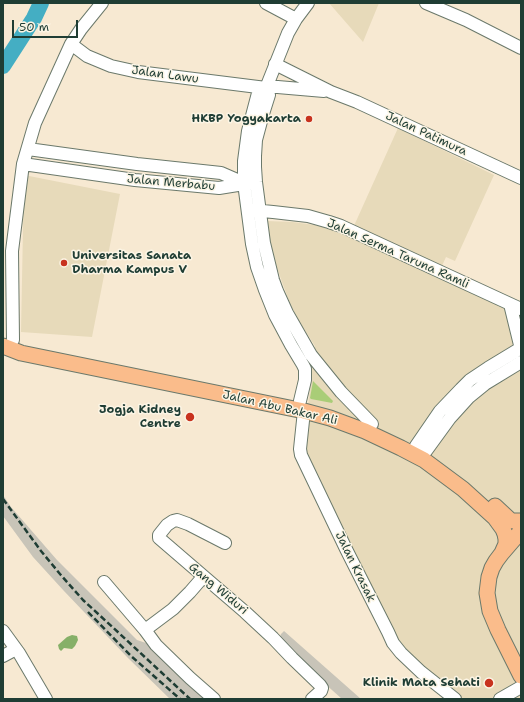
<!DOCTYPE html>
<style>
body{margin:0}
#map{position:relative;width:524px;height:702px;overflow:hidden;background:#f7e9d2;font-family:"Shantell Sans",sans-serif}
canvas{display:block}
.frame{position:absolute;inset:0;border:4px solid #1f3d34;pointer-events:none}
.scale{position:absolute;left:12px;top:20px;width:66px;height:18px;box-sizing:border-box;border:2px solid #1f3d34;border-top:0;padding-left:5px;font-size:12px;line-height:14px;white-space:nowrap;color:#1f3d34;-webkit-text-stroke:3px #fcf5e5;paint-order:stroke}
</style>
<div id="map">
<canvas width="524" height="702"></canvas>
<div class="frame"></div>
<div class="scale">50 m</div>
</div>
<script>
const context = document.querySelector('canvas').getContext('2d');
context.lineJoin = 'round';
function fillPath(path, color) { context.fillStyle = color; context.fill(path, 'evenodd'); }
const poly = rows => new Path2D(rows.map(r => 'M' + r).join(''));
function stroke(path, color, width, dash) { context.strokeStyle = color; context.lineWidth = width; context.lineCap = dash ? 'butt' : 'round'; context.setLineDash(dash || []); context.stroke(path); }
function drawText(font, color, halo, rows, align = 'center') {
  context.font = font + ' "Shantell Sans",sans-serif'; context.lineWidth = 3; context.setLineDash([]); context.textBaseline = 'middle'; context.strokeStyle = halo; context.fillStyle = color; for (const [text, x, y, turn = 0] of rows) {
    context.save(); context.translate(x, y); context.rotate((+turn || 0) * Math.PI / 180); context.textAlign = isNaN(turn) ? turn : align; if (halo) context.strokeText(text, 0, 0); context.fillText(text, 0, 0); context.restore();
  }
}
fillPath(poly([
 [329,3,379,3,363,42],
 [398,128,494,175,455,261,446,257,441,268,353,228],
 [24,175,120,194,92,337,21,332],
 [267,221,292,222,315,225,336,230,505,307,512,340,521,357,521,699,455,699,392,635,306,454,306,422,315,346,299,321,289,301,277,268,271,246]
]), '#e7daba');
fillPath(poly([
 [3,495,11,507,57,560,137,640,149,644,210,699,170,699,128,658,64,591,33,557,3,516],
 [284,631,361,699,342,699,285,648,280,637,281,634]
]), '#c8c4b8');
fillPath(poly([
 [313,381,333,401,332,403,311,399,310,398]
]), '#a9cd77');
fillPath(poly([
 [72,635,77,636,78,640,75,646,72,649,64,648,61,651,59,649,58,645,67,637]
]), '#86b068');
stroke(poly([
 [3,66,34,18,41,3]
]), '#44aec3', 16);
const minor = poly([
 [266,3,296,19],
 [426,3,466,20,521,48],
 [71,44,87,56,111,66,138,72,266,88],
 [275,64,331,92,357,102,521,178],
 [266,86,324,91],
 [266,88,269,95,263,114,256,140,255,156,255,167,256,182,264,243,273,280,277,291,287,313,311,355,341,392,372,424],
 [28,149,137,164,221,173,244,183],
 [23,164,135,180,219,188,250,183],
 [252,210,273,212,308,216,329,222,341,226,521,309],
 [510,304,521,349],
 [13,340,12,251,23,164,35,123,71,44,81,29,102,3],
 [300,401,305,380,305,369,303,365,291,345,275,315,265,290,257,267,252,244,244,183,244,161,248,131,258,93,266,88,288,33,296,19,308,3],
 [304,411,300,449,301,455,346,549,388,632,393,643,401,653,421,672,455,699],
 [416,446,440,411,461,389,470,380,488,368,521,348],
 [426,451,450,418,469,397,485,384,521,362],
 [225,543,188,524,177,520,173,521,167,525,159,535,159,538,245,612,273,638,292,658,320,685,322,688,321,691,312,699],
 [104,582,145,630,156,645,190,678,214,699],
 [145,630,173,609,190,592,203,577],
 [3,631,19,653,46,699],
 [3,656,16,649],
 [500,699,521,687]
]);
const major = poly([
 [3,346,21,353,304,411,330,418,365,431,401,448,424,460,463,489,495,518,503,529,505,534,506,539,506,544,502,553],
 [495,506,510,520,513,521,521,521],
 [521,531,502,553,496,561,492,568,489,577,487,593,490,611,498,630,521,676]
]);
stroke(minor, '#6b796b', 14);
stroke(major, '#6b796b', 17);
stroke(minor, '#fff', 12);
stroke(major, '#fabc8b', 15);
stroke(poly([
 [3,499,41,551,60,574,83,600,120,634,190,699],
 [88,612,131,656,180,699]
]), '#1f3d34', 2.5, [6, 3]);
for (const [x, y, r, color] of [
 [309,119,4,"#c8321e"],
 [64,263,4,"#c8321e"],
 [190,417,5,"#c8321e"],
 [489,683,5,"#c8321e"]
]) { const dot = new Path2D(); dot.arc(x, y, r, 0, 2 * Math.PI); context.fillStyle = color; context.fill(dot); stroke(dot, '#fcf5e5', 1.5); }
drawText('12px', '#1f3d34', '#fcf5e5', [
 ["Jalan Lawu",165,75,8],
 ["Jalan Patimura",426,134,25],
 ["Jalan Merbabu",171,183,5],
 ["Jalan Serma Taruna Ramli",398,254,24],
 ["Jalan Abu Bakar Ali",280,408,13],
 ["Jalan Krasak",355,567,64],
 ["Gang Widuri",218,589,40]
]);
drawText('bold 12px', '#1f3d34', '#fcf5e5', [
 ["HKBP Yogyakarta",301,119],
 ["Universitas Sanata",72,256,"left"],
 ["Dharma Kampus V",72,270,"left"],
 ["Jogja Kidney",181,410],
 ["Centre",181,424],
 ["Klinik Mata Sehati",480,683]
], 'right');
</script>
